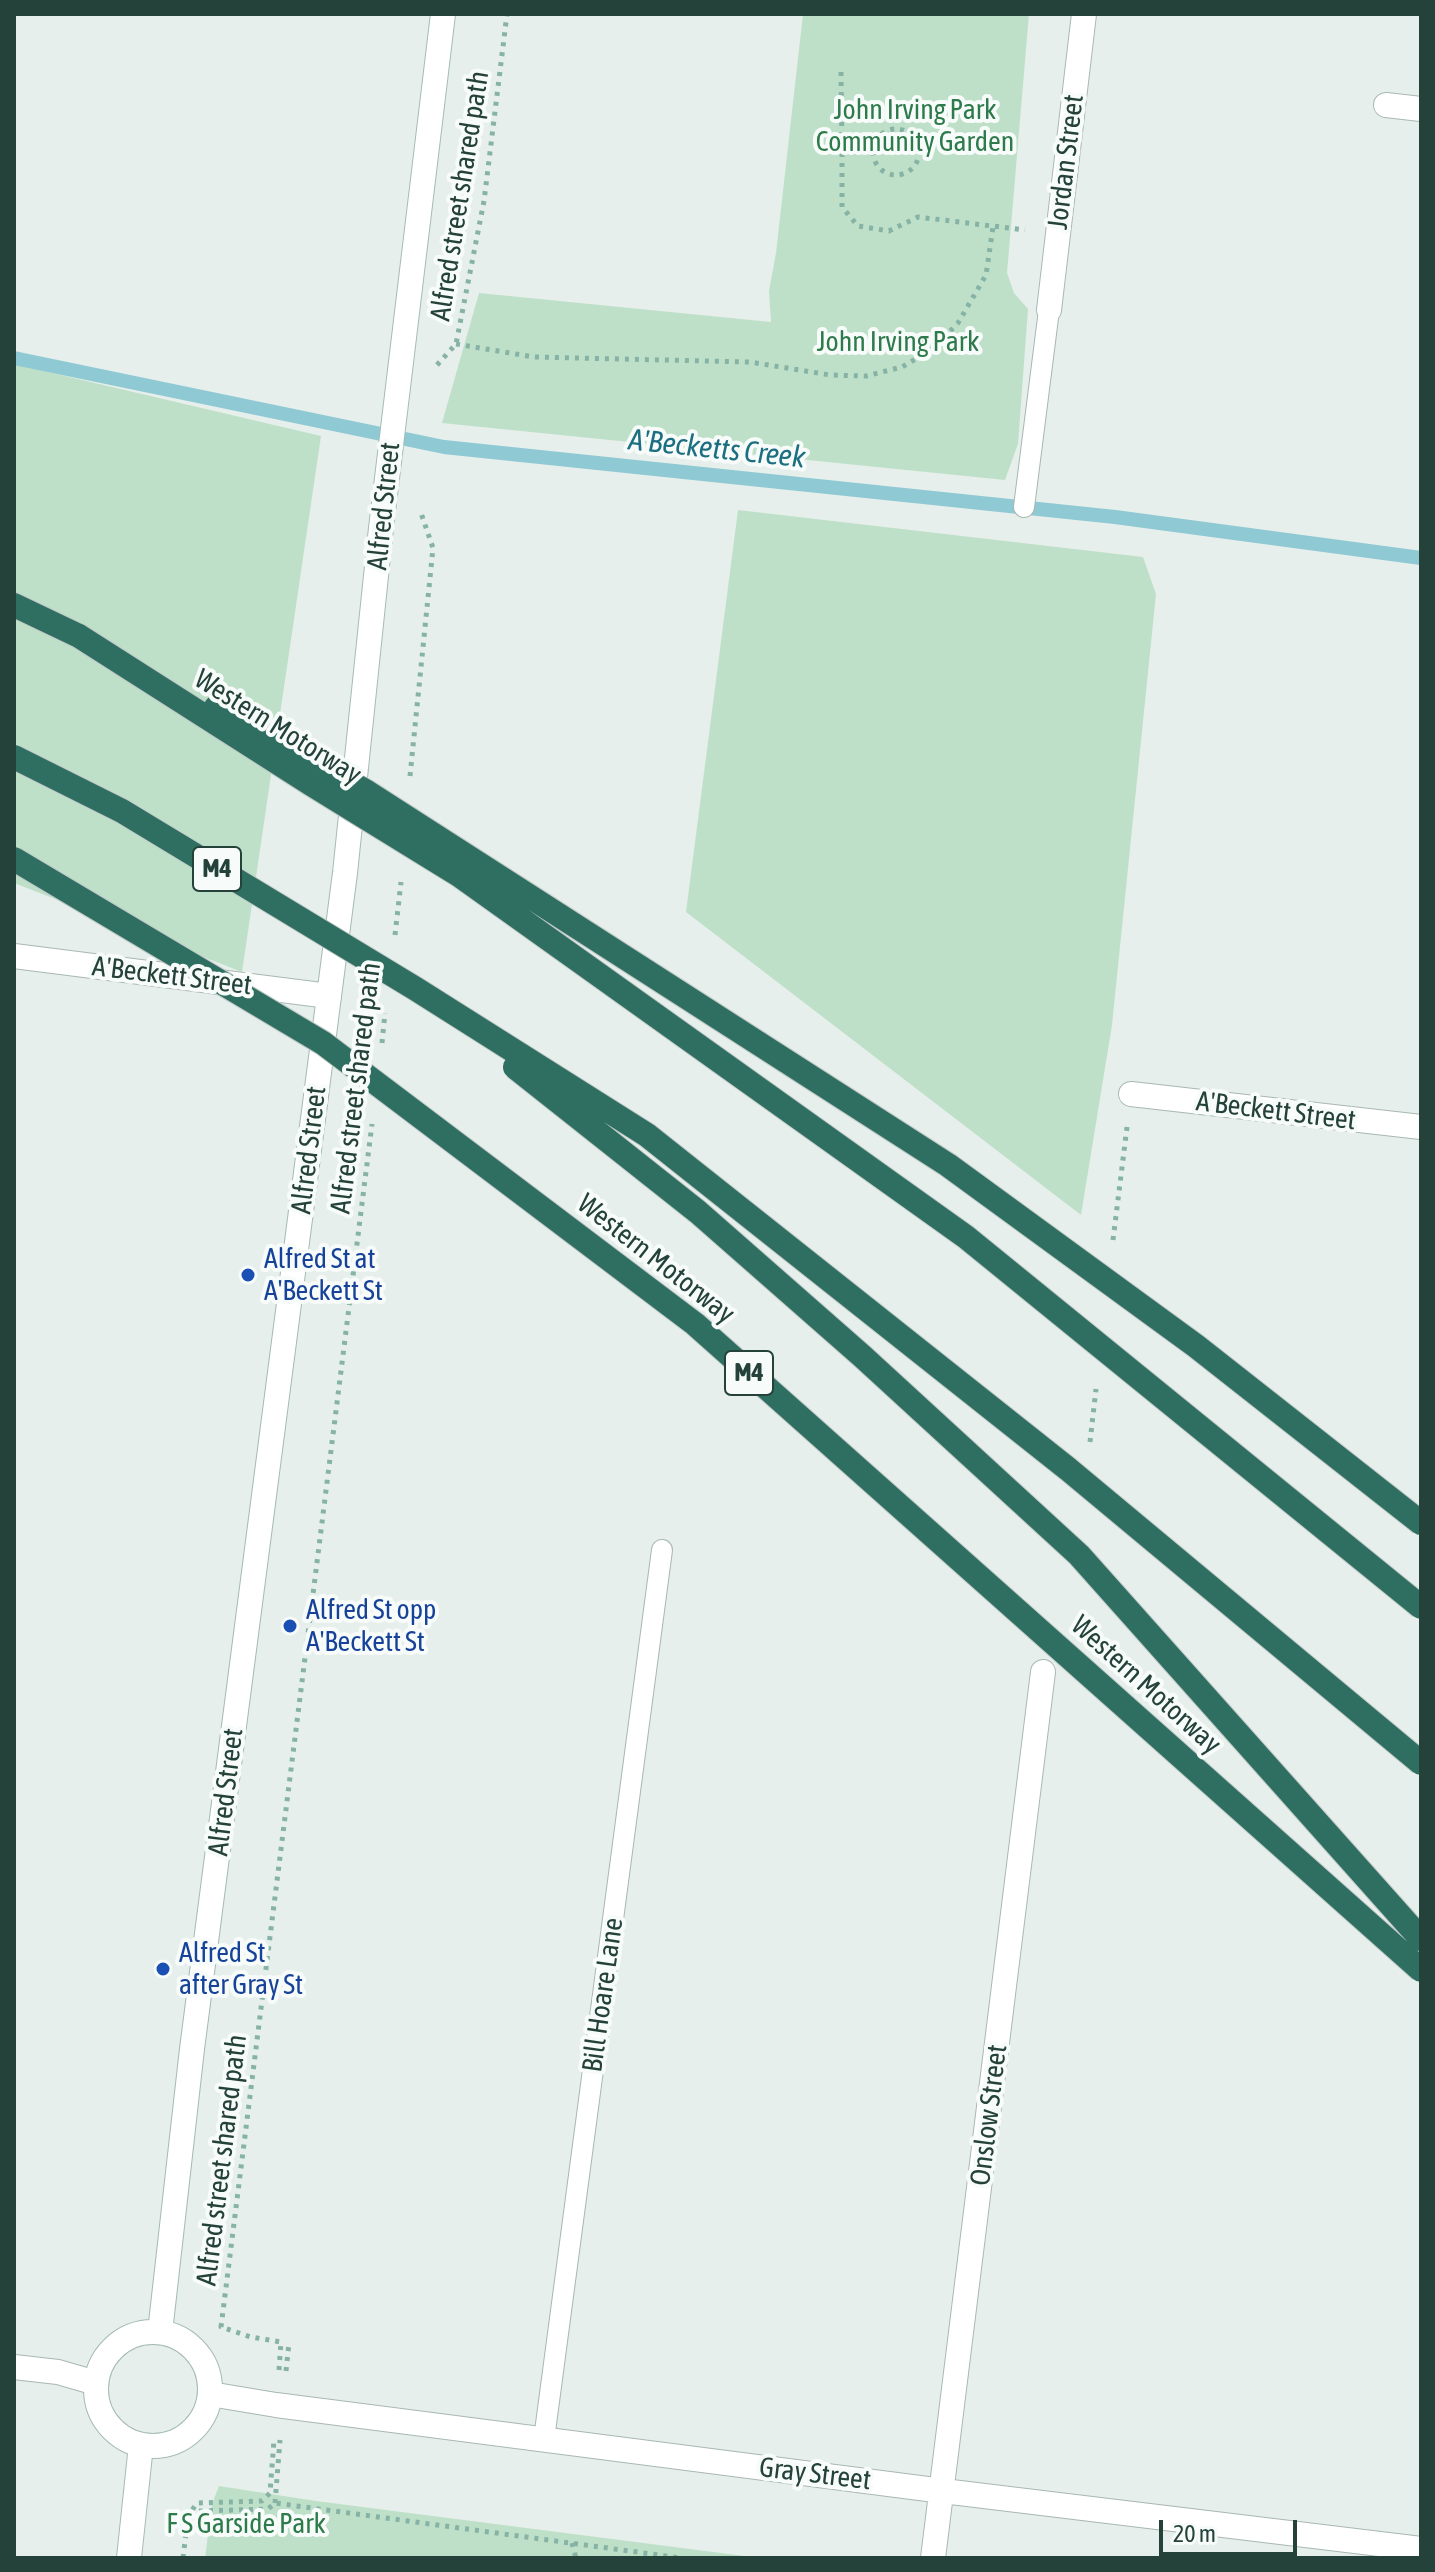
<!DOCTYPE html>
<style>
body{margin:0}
#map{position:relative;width:1435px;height:2572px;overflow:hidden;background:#e6efeb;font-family:"Asap Condensed",sans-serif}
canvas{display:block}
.frame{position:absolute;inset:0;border:16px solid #24423a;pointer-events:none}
.scale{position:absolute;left:1159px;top:2520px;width:138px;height:36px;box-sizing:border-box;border:4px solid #24423a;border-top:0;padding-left:10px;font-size:24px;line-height:28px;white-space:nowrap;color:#24423a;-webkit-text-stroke:6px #f7fbf9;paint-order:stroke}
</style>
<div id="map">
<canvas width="1435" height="2572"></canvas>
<div class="frame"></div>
<div class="scale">20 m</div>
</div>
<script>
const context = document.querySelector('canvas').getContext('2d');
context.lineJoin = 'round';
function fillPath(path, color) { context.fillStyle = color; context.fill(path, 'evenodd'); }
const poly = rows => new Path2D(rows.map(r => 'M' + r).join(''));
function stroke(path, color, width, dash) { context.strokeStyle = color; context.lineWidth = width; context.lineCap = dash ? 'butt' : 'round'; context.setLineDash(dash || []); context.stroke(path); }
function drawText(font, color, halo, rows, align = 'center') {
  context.font = font + ' "Asap Condensed",sans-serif'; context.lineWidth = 8; context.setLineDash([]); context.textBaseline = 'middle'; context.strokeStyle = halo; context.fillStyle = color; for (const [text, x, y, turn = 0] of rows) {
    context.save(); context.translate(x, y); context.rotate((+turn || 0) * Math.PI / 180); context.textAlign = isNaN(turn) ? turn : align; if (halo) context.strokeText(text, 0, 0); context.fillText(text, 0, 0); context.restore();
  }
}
fillPath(poly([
 [803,14,1029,14,1007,273,1014,293,1028,309,1018,444,1005,480,442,423,479,293,771,322,769,291,776,253],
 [14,364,321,436,242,972,14,883],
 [738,510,1143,557,1156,594,1112,1025,1081,1215,686,912],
 [219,2486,316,2501,760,2558,205,2558,212,2504]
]), '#bfe0c8');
stroke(poly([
 [14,358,444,447,1115,517,1421,558]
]), '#8ec9d4', 14);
const lane = poly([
 [1024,507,1049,310],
 [544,2439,662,1550]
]);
const street = poly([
 [1386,105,1421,109],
 [1049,310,1084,14],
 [14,956,329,996],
 [1131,1094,1421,1127],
 [14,2367,58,2372,96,2383],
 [210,2394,276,2405,943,2491,1421,2549],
 [933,2558,1043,1672]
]);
const secondary = poly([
 [160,2332,192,2049,345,873,381,528,443,14],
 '96 2389a57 57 0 1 1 114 0a57 57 0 1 1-114 0Z',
 [129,2558,141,2445]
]);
const highway = poly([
 [14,605,79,636]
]);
stroke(lane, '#a8b8b2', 22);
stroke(street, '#a8b8b2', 26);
stroke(secondary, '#a4bbb3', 26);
stroke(highway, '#c2cac8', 26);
stroke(poly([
 [841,72,842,153,873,151],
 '873 152a23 23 0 1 1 46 0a23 23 0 1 1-46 0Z',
 [842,153,842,207,858,226,889,231,918,217,1025,230],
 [456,344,534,357,750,362,830,375,866,376,902,367,934,348,958,323,986,275,993,227],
 [437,365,456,344,484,201,507,14],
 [410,776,433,548,421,513],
 [395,935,401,882],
 [382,1043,385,1013],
 [1113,1240,1127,1127],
 [1090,1442,1096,1389],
 [279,2370,281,2342,251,2337,221,2327,372,1124],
 [286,2371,289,2343],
 [275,2503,280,2440],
 [199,2511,268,2509,275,2503,681,2558],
 [572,2543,576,2558],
 [183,2558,188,2516,197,2503,262,2501,270,2493,274,2440]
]), '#86b3a5', 5, [4, 6]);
stroke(lane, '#fff', 20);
stroke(street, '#fff', 24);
stroke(secondary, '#fff', 24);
stroke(highway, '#2f6f62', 24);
const highwayBridge = poly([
 [79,636,311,784,459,875,966,1237,1421,1607],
 [216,707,367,792,948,1165,1196,1346,1421,1523],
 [14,757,122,811,416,989,647,1135,1068,1469,1421,1763],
 [14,859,323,1043,695,1324,1421,1970],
 [515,1067,698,1212,862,1356,1079,1555,1421,1939]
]);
stroke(highwayBridge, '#c2cac8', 26, []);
stroke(highwayBridge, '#2f6f62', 24);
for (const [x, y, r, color] of [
 [248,1275,8,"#1a4fb4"],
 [290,1626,8,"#1a4fb4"],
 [163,1969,8,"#1a4fb4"]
]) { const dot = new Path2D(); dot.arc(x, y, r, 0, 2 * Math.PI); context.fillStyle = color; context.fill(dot); stroke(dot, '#f7fbf9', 3); }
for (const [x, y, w] of [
 [217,869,48],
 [749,1373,48]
]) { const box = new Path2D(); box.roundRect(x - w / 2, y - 22, w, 44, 6); context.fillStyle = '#f7fbf9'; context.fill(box); stroke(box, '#24423a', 2); }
drawText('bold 26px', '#24423a', null, [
 ["M4",217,869],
 ["M4",749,1373]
]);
drawText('28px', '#2d7a4b', '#f7fbf9', [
 ["John Irving Park",915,110],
 ["Community Garden",915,142],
 ["John Irving Park",898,342],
 ["F S Garside Park",246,2524]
]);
drawText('28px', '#24423a', '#f7fbf9', [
 ["Jordan Street",1066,162,-83],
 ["Alfred street shared path",460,196,-81],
 ["Alfred Street",384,506,-84],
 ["Western Motorway",278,727,32],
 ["A'Beckett Street",172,976,7],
 ["Alfred street shared path",356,1088,-83],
 ["A'Beckett Street",1276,1111,7],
 ["Alfred Street",309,1150,-83],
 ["Western Motorway",656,1259,38],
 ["Western Motorway",1146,1685,42],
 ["Alfred Street",226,1792,-83],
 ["Bill Hoare Lane",603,1995,-82],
 ["Onslow Street",989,2115,-83],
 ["Alfred street shared path",222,2160,-83],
 ["Gray Street",815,2474,7]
]);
drawText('28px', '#164399', '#f7fbf9', [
 ["Alfred St at",264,1259],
 ["A'Beckett St",264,1291],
 ["Alfred St opp",306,1610],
 ["A'Beckett St",306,1642],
 ["Alfred St",179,1953],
 ["after Gray St",179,1985]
], 'left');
drawText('italic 30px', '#1c6f80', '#f7fbf9', [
 ["A'Becketts Creek",717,449,6]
]);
</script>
